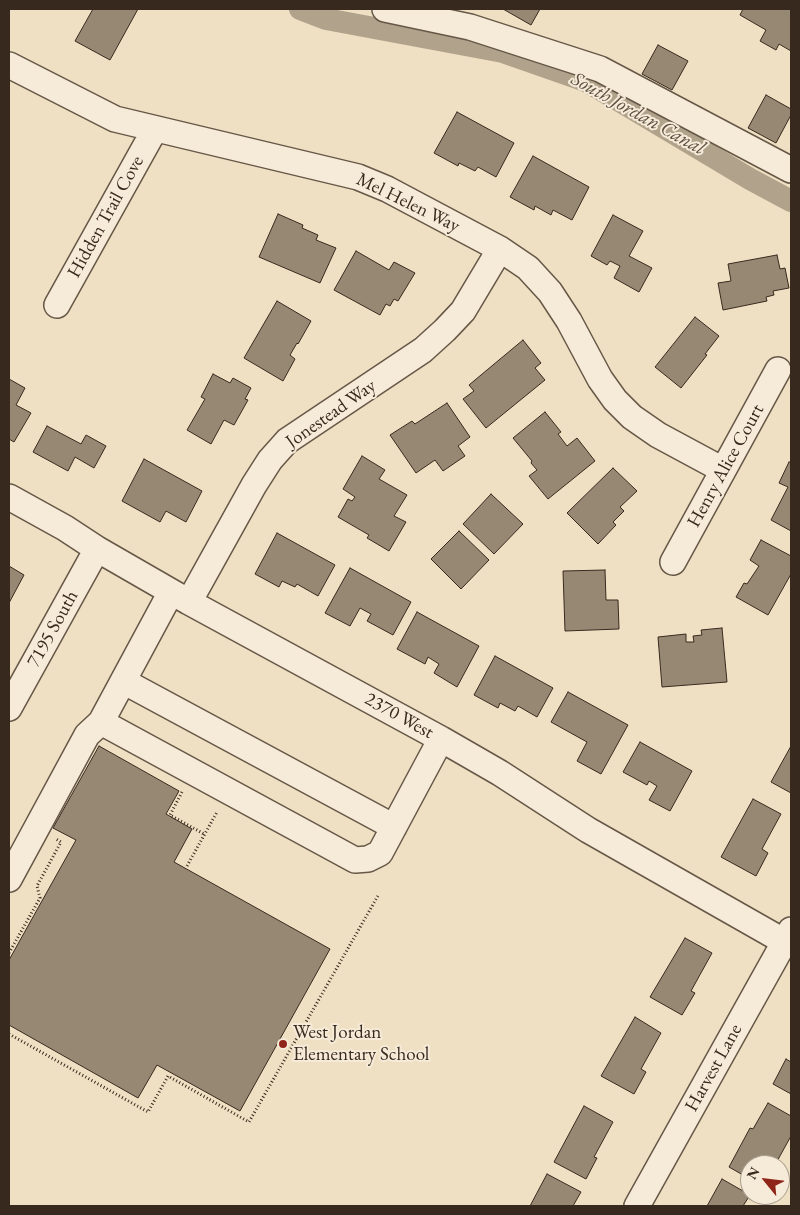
<!DOCTYPE html>
<style>
body{margin:0}
#map{position:relative;width:800px;height:1215px;overflow:hidden;background:#efe0c3;font-family:"EB Garamond",serif}
canvas{display:block}
.frame{position:absolute;inset:0;border:10px solid #38291e;pointer-events:none}
.north{position:absolute;left:740px;top:1155px;width:50px;height:50px;box-sizing:border-box;background:#f5ebd8;border:1px solid #a99d8e;border-radius:50%;rotate:299deg;font-size:14px;font-weight:700;line-height:20px;text-align:center;color:#38291e}
.north::after{content:'';display:block;margin:auto;width:18px;height:22px;background:#8f2418;clip-path:polygon(50% 0,100% 100%,50% 72%,0 100%)}
</style>
<div id="map">
<canvas width="800" height="1215"></canvas>
<div class="frame"></div>
<div class="north">N</div>
</div>
<script>
const g = document.querySelector('canvas').getContext('2d');
g.lineJoin = 'round';
const shape = rows => new Path2D(rows.map(r => 'M' + r).join(''));
function trace(path, color, width, dash) { g.strokeStyle = color; g.lineWidth = width; g.lineCap = dash ? 'butt' : 'round'; g.setLineDash(dash || []); g.stroke(path); }
function fillPath(path, color) { g.fillStyle = color; g.fill(path, 'evenodd'); }
function drawText(font, color, halo, rows, align = 'center') {
  g.font = font + ' "EB Garamond",serif'; g.lineWidth = 4; g.setLineDash([]); g.textBaseline = 'middle'; g.strokeStyle = halo; g.fillStyle = color; for (const [text, x, y, turn = 0] of rows) {
    g.save(); g.translate(x, y); g.rotate((+turn || 0) * Math.PI / 180); g.textAlign = isNaN(turn) ? turn : align; if (halo) g.strokeText(text, 0, 0); g.fillText(text, 0, 0); g.restore();
  }
}
trace(shape([
 [300,9,326,19,503,52,586,81,750,179,791,201]
]), '#b1a28b', 22);
const building = shape([
 [93,9,138,9,110,60,75,41,93,9],
 [503,9,540,9,531,25,503,9],
 [743,9,791,9,791,51,779,44,776,50,760,41,766,30,740,15,743,9],
 [658,45,688,61,672,90,642,74,658,45],
 [766,95,791,109,791,115,776,143,748,128,766,95],
 [457,112,514,143,496,177,478,167,475,171,459,163,458,166,434,153,457,112],
 [533,156,589,187,572,220,553,210,551,215,535,206,534,210,510,197,533,156],
 [278,214,303,225,302,228,318,235,316,240,336,248,320,283,259,257,278,214],
 [613,215,643,231,629,256,652,268,639,292,614,278,620,266,610,261,607,265,591,256,613,215],
 [356,251,389,270,394,262,415,273,398,301,394,299,390,306,386,304,380,315,334,290,356,251],
 [777,255,780,269,785,268,789,288,773,291,774,295,766,297,767,301,723,310,718,283,731,281,728,264,777,255],
 [277,301,311,321,298,344,297,343,290,355,295,359,283,381,244,358,277,301],
 [695,317,719,336,705,354,707,355,681,388,655,367,695,317],
 [523,340,541,363,535,368,545,380,486,428,463,399,474,391,469,385,523,340],
 [213,374,230,383,233,378,251,388,245,399,248,400,234,425,224,420,211,444,187,430,205,399,201,397,213,374],
 [9,379,25,388,16,405,31,413,14,442,9,439,9,379],
 [447,403,470,437,458,446,465,456,443,471,435,460,416,473,390,435,412,421,415,424,447,403],
 [545,412,561,432,558,434,567,446,577,438,595,461,548,499,529,476,537,470,531,463,532,461,513,438,545,412],
 [47,426,81,444,86,435,106,446,94,468,75,457,68,471,33,452,47,426],
 [362,456,385,470,379,479,407,495,394,516,406,522,389,551,367,538,369,535,338,517,348,499,352,501,355,497,343,489,362,456],
 [144,459,202,491,186,522,166,511,160,522,122,501,144,459],
 [789,462,791,463,791,531,771,520,788,487,779,483,789,462],
 [613,468,637,491,620,507,624,511,613,522,616,525,598,544,567,513,613,468],
 [491,494,523,524,494,554,463,524,491,494],
 [459,531,489,560,461,589,431,559,459,531],
 [277,533,335,565,318,596,297,584,295,587,282,581,279,587,255,574,277,533],
 [761,540,791,556,791,574,768,615,736,597,744,583,747,584,759,566,750,560,761,540],
 [9,566,24,575,9,603,9,566],
 [350,568,411,602,393,635,367,621,371,614,360,608,350,626,325,613,350,568],
 [605,570,606,600,618,600,619,629,565,631,563,571,605,570],
 [417,612,479,646,457,687,434,673,439,664,428,657,425,664,397,649,417,612],
 [722,628,727,682,662,687,658,637,686,634,686,642,694,642,693,636,702,635,701,630,722,628],
 [495,656,553,688,537,717,518,706,515,711,500,703,498,708,474,695,495,656],
 [568,692,628,725,601,774,577,761,587,742,551,722,568,692],
 [640,742,692,771,670,811,649,800,657,786,649,781,647,785,623,772,640,742],
 [99,746,179,791,166,814,192,829,174,862,330,949,240,1111,157,1065,138,1098,9,1025,9,960,76,840,53,828,99,746],
 [791,746,791,793,771,782,791,746],
 [753,799,781,814,762,849,768,853,756,876,721,857,753,799],
 [685,938,712,953,691,991,695,993,682,1015,650,997,685,938],
 [635,1017,661,1033,641,1069,646,1072,634,1094,601,1076,635,1017],
 [786,1059,791,1062,791,1094,773,1084,786,1059],
 [768,1103,791,1116,791,1136,775,1165,750,1165,750,1179,729,1167,750,1128,753,1129,768,1103],
 [584,1106,613,1122,594,1157,597,1158,586,1179,554,1162,584,1106],
 [547,1174,581,1192,573,1206,530,1206,547,1174],
 [722,1179,750,1195,743,1206,707,1206,722,1179]
]);
fillPath(building, '#978874');
trace(building, '#38291e', 1);
const minor = shape([
 [385,9,470,27,600,69,791,170],
 [9,65,115,119,358,177,387,189,500,249,528,268,550,292,569,321,600,379,615,400,632,417,658,435,723,470],
 [57,305,155,129],
 [9,497,65,528,97,549,189,602,441,739,500,773,588,830,785,942],
 [673,562,778,370],
 [189,602,254,485,270,460,287,441,423,350,445,330,463,311,500,249],
 [123,681,394,827],
 [9,708,97,549],
 [101,722,355,860,368,859,380,853,441,739],
 [9,879,87,735,101,722,171,592],
 [637,1206,791,930]
]);
trace(minor, '#665747', 28);
trace(shape([
 [182,792,170,815,204,834],
 [187,866,217,812],
 [9,953,40,898,37,886,61,842,56,839],
 [9,1034,148,1112,168,1076,249,1122,379,894]
]), '#38291e', 3, [1, 2.5]);
trace(minor, '#f5ebd8', 25);
for (const [x, y, r, color] of [
 [283,1044,5,"#8f2418"]
]) { const dot = new Path2D(); dot.arc(x, y, r, 0, 2 * Math.PI); g.fillStyle = color; g.fill(dot); trace(dot, '#f5ebd8', 2); }
drawText('19px', '#38291e', '#f5ebd8', [
 ["Mel Helen Way",408,203,26],
 ["Hidden Trail Cove",106,217,-61],
 ["Jonestead Way",331,414,-35],
 ["Henry Alice Court",726,466,-61],
 ["7195 South",53,629,-61],
 ["2370 West",399,716,29],
 ["Harvest Lane",714,1068,-61]
]);
drawText('19px', '#38291e', '#f5ebd8', [
 ["West Jordan",293,1033],
 ["Elementary School",293,1055]
], 'left');
drawText('italic 20px', '#5c4d3f', '#f5ebd8', [
 ["South Jordan Canal",638,114,29]
]);
</script>
